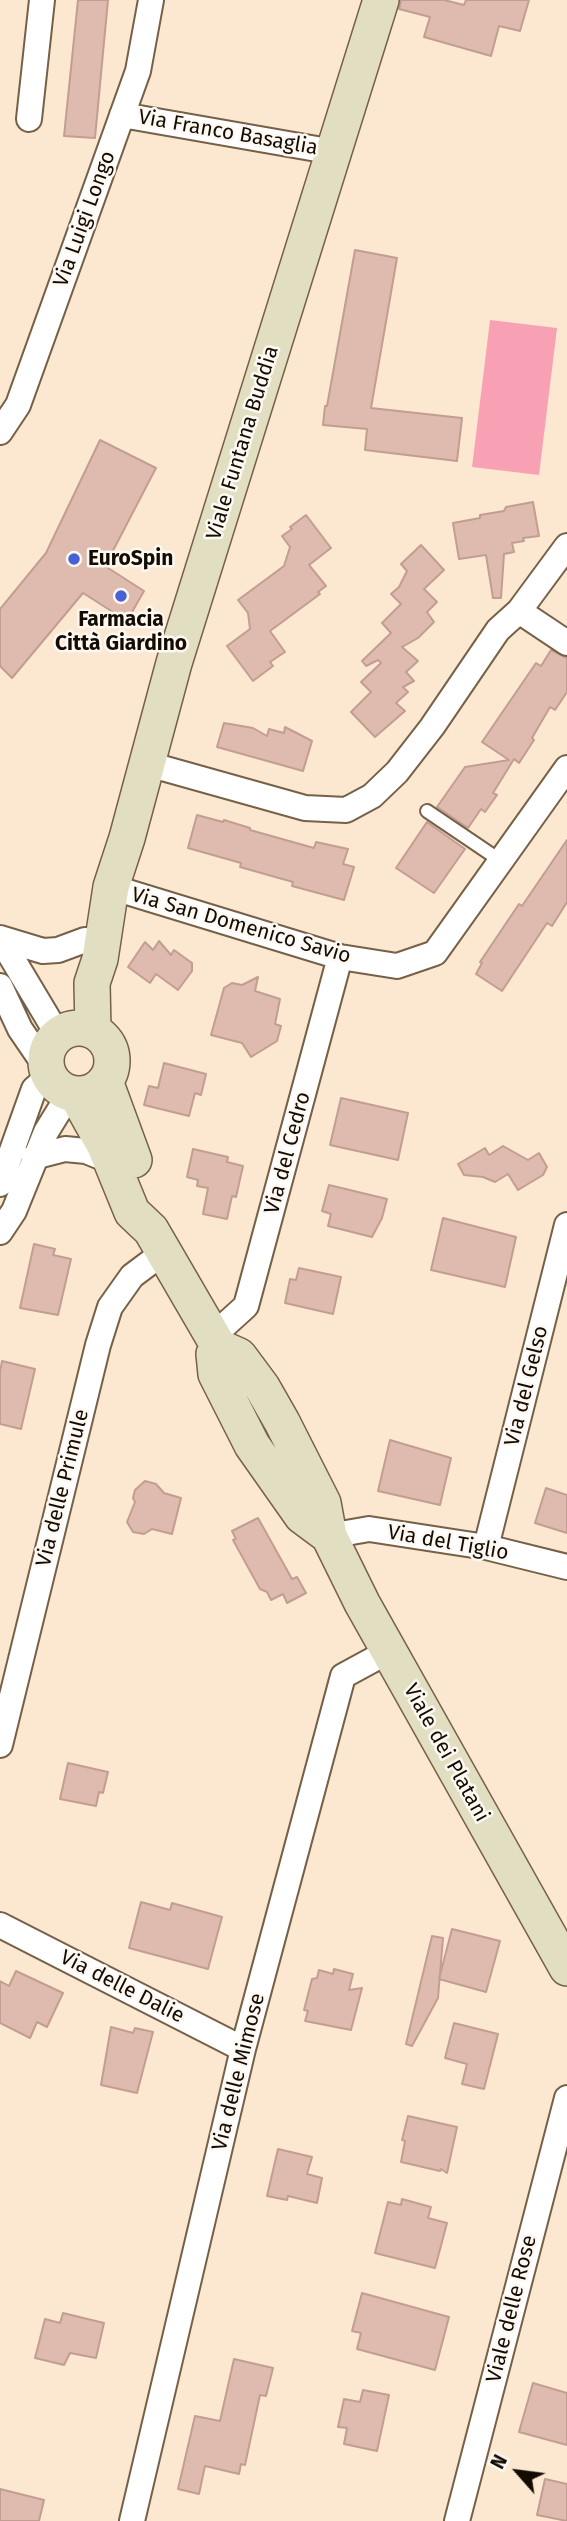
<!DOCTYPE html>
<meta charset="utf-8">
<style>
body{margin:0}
#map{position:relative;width:567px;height:2521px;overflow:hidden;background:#fce8d1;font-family:"Fira Sans",sans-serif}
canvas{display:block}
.north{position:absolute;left:483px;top:2437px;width:70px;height:70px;-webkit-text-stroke:5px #fdf8f2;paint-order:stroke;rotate:298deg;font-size:19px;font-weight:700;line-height:28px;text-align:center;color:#140c03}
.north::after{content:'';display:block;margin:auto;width:24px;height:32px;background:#140c03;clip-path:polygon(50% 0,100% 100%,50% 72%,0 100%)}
</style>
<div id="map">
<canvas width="567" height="2521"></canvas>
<div class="north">N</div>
</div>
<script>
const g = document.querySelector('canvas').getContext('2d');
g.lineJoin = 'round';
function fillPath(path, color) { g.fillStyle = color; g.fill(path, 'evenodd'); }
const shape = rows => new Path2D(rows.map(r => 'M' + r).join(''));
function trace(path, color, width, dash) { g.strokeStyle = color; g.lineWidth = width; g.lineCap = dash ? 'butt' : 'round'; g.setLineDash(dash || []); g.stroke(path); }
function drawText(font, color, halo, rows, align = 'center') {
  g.font = font + ' "Fira Sans",sans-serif'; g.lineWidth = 5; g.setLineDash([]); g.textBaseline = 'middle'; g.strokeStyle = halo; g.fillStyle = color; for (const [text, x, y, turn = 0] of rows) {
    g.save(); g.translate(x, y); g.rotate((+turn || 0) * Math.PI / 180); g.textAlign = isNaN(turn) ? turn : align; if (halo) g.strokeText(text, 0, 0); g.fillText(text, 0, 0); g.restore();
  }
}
fillPath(shape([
 [490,320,557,328,539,475,472,467]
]), '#f9a1b4');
const building = shape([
 [78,0,108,0,95,138,64,136,78,0],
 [401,0,444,0,464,5,466,0,529,0,520,31,499,26,491,56,424,37,430,17,399,9,401,0],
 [355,250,397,258,371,408,462,418,457,461,365,450,367,429,323,425,325,406,327,406,355,250],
 [100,440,156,468,105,566,144,591,127,621,83,593,12,678,0,666,0,609,46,553,100,440],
 [533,502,539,536,523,538,524,541,512,543,514,552,504,554,501,598,493,598,486,555,459,559,453,523,480,518,480,515,504,511,506,507,533,502],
 [306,515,331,548,309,565,326,586,318,592,320,594,270,631,285,652,270,662,273,666,253,681,227,646,250,629,248,613,238,600,284,566,290,547,282,536,292,529,290,527,306,515],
 [421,545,444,570,424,589,437,602,427,612,434,622,418,638,402,647,418,661,406,672,414,681,403,687,408,692,396,703,405,711,375,737,351,712,371,692,361,682,381,663,378,660,366,666,362,661,391,633,382,623,401,604,391,594,399,587,407,571,401,564,421,545],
 [551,650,567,658,567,692,555,710,550,707,532,738,534,740,519,763,514,759,493,793,497,795,485,812,481,809,468,828,437,807,465,767,509,760,482,742,536,663,541,666,551,650],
 [224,723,253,728,267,736,269,729,284,733,285,727,312,741,303,771,217,747,224,723],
 [197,815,223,822,224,820,250,828,250,830,314,848,316,842,348,849,343,864,354,867,344,900,292,886,293,882,240,867,241,863,188,848,197,815],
 [427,822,465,849,434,893,396,868,427,822],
 [567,840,567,902,552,926,547,923,502,991,476,974,482,963,480,962,519,904,522,906,567,840],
 [159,941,171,955,174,950,192,963,192,971,178,990,156,974,150,983,128,967,145,942,153,950,159,941],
 [258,977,255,991,280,999,275,1024,281,1026,277,1041,251,1057,242,1043,211,1035,224,988,232,983,242,985,258,977],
 [164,1063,206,1074,201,1095,195,1093,189,1116,144,1105,149,1086,158,1088,164,1063],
 [341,1098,408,1113,398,1160,330,1145,341,1098],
 [503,1146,528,1160,539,1153,547,1167,543,1175,518,1190,508,1174,495,1182,483,1177,464,1175,458,1164,485,1148,489,1155,503,1146],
 [193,1149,228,1157,227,1162,243,1166,236,1197,232,1196,227,1219,203,1214,208,1188,197,1186,198,1180,187,1177,193,1149],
 [329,1185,387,1199,382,1218,372,1237,328,1226,331,1214,322,1211,329,1185],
 [443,1218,516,1237,505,1287,431,1270,443,1218],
 [34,1244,55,1249,53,1255,71,1259,58,1315,20,1308,34,1244],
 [299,1268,341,1277,333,1314,285,1303,290,1279,296,1280,299,1268],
 [2,1361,35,1369,21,1429,0,1424,0,1372,2,1361],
 [390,1440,451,1458,440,1505,378,1491,390,1440],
 [145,1481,156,1484,164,1493,181,1498,172,1534,152,1529,144,1534,133,1532,127,1522,135,1502,133,1498,135,1490,145,1481],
 [546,1488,567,1495,567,1533,535,1523,546,1488],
 [258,1518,292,1579,297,1577,306,1593,287,1603,283,1594,271,1600,267,1592,260,1589,233,1540,236,1539,232,1531,258,1518],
 [68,1763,108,1772,103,1793,99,1792,96,1806,60,1799,68,1763],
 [141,1902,170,1910,172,1903,222,1917,208,1969,129,1948,141,1902],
 [452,1929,500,1941,486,1992,439,1979,452,1929],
 [432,1936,443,1938,438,1998,412,2046,406,2044,432,1936],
 [334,1969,353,1974,349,1990,362,1988,351,2030,305,2021,308,2011,304,2010,312,1979,317,1978,319,1970,333,1974,334,1969],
 [16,1971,63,1993,47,2027,37,2022,30,2038,0,2023,0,1981,9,1986,16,1971],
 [454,2023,498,2034,484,2089,462,2084,467,2064,445,2058,454,2023],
 [111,2027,133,2033,135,2028,153,2032,137,2093,101,2085,111,2027],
 [408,2116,457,2127,447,2173,441,2169,440,2171,401,2162,405,2141,402,2140,408,2116],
 [278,2149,312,2157,307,2174,322,2178,317,2203,288,2196,287,2200,267,2196,278,2149],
 [402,2199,431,2207,428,2218,447,2223,435,2268,375,2253,388,2202,401,2205,402,2199],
 [362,2293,449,2317,435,2370,357,2349,361,2333,352,2331,362,2293],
 [63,2313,104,2323,96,2358,70,2353,64,2365,35,2358,45,2319,60,2323,63,2313],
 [234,2359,273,2368,266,2396,260,2395,245,2465,241,2464,239,2474,205,2466,199,2494,178,2489,195,2416,220,2421,234,2359],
 [533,2383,567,2393,567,2445,519,2432,533,2383],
 [363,2390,389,2395,377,2451,344,2444,347,2428,338,2427,344,2399,360,2402,363,2390],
 [545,2479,567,2484,567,2521,537,2515,545,2479],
 [0,2489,44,2500,39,2521,0,2521,0,2489]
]);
fillPath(building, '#dfbaae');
trace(building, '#c29e92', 2);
const service = shape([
 [427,811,501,861]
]);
const minor = shape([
 [122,115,334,152],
 [29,119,42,0],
 [0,432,18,405,138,71,151,0],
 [519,611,567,643],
 [148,764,305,808,346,810,372,796,397,772,432,727,498,630,519,611,567,546],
 [111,887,340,957,397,966,435,953,567,768],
 [0,938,58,1035],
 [0,938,43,951,58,950,85,940],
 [0,986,20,1029,46,1067],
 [34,1157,65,1149,86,1151,111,1161],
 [0,1184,34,1089,49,1076],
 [0,1232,14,1211,46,1132,70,1093],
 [214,1335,246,1306,340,957],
 [329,1536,369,1529,486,1547,567,1567],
 [486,1547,567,1225],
 [0,1745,98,1345,110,1307,132,1276,164,1252],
 [0,1925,243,2049],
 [132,2521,243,2049,343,1676,389,1651],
 [457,2521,567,2098]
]);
const secondary = shape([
 '46 1061a33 33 0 1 1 66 0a33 33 0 1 1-66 0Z',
 [93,1031,92,983,100,959,111,887,127,838,174,663,381,0],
 [105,1081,134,1160],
 [76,1094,105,1146,132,1212,151,1230,219,1347,239,1356,262,1387,282,1422,323,1503,329,1536,362,1603,567,1968],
 [219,1347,214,1354,216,1374,252,1445,302,1516,329,1536]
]);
trace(service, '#766047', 16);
trace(minor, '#766047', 28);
trace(secondary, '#766047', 38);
trace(service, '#fff', 12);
trace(minor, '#fff', 24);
trace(secondary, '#e2dec2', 35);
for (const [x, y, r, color] of [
 [74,559,7,"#4862d6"],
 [121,596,7,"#4862d6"]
]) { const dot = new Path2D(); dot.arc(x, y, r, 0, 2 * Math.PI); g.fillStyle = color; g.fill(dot); trace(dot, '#fdf8f2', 2.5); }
drawText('21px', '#140c03', '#fdf8f2', [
 ["Via Franco Basaglia",228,133,10],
 ["Via Luigi Longo",85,219,-70],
 ["Viale Funtana Buddia",243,443,-73],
 ["Via San Domenico Savio",241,926,16],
 ["Via del Cedro",288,1153,-75],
 ["Via del Gelso",527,1386,-76],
 ["Via delle Primule",63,1488,-76],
 ["Via del Tiglio",448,1543,10],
 ["Viale dei Platani",446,1753,61],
 ["Via delle Dalie",122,1987,27],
 ["Via delle Mimose",239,2072,-76],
 ["Viale delle Rose",512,2309,-76]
]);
drawText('bold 21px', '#140c03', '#fdf8f2', [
 ["EuroSpin",88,559],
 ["Farmacia",121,620,"center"],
 ["Città Giardino",121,644,"center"]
], 'left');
</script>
